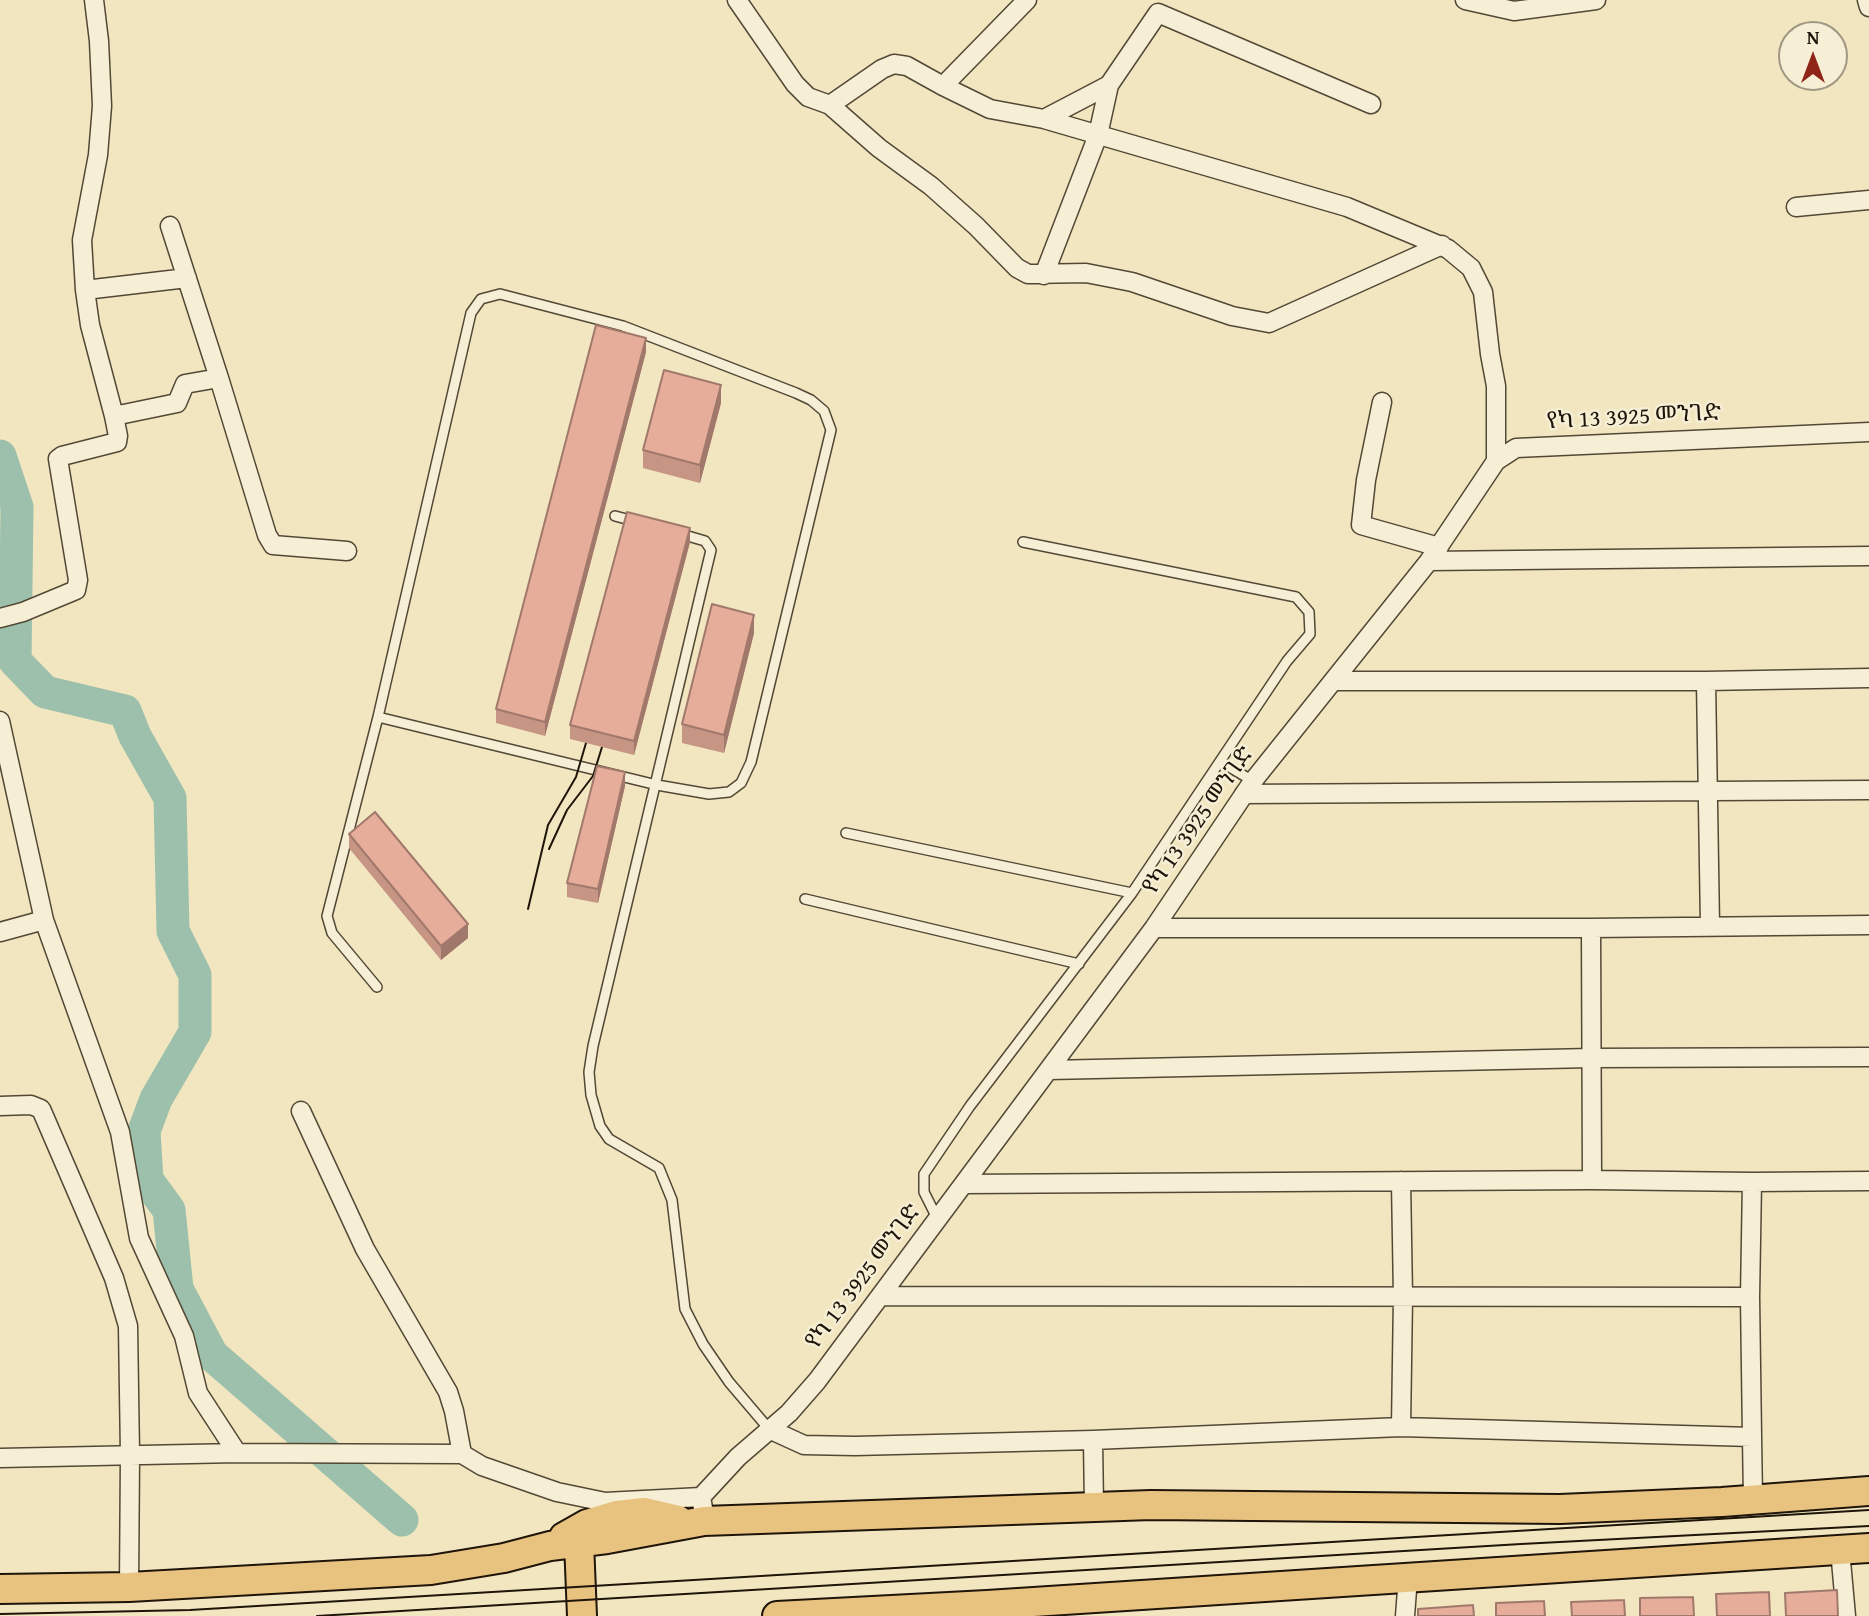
<!DOCTYPE html>
<meta charset="utf-8">
<style>
body{margin:0}
#map{position:relative;width:1869px;height:1616px;overflow:hidden;background:#f1e6bf;font-family:"Gentium Book Plus",serif}
canvas{display:block}
.north{position:absolute;left:1778px;top:21px;width:70px;height:70px;box-sizing:border-box;background:#f6efd5;border:2px solid #a09783;border-radius:50%;rotate:0deg;font-size:19px;font-weight:700;line-height:28px;text-align:center;color:#1e1409}
.north::after{content:'';display:block;margin:auto;width:24px;height:32px;background:#8f2418;clip-path:polygon(50% 0,100% 100%,50% 72%,0 100%)}
</style>
<div id="map">
<canvas width="1869" height="1616"></canvas>
<div class="north">N</div>
</div>
<script>
const g = document.querySelector('canvas').getContext('2d');
g.lineJoin = 'round';
const shape = rows => new Path2D(rows.map(r => 'M' + r).join(''));
function trace(path, color, width, dash) { g.strokeStyle = color; g.lineWidth = width; g.lineCap = dash ? 'butt' : 'round'; g.setLineDash(dash || []); g.stroke(path); }
function fillPath(path, color) { g.fillStyle = color; g.fill(path, 'evenodd'); }
function drawText(font, color, halo, rows, align = 'center') {
  g.font = font + ' "Gentium Book Plus","Noto Serif Ethiopic",serif'; g.lineWidth = 5; g.setLineDash([]); g.textBaseline = 'middle'; g.strokeStyle = halo; g.fillStyle = color; for (const [text, x, y, turn = 0] of rows) {
    g.save(); g.translate(x, y); g.rotate((+turn || 0) * Math.PI / 180); g.textAlign = isNaN(turn) ? turn : align; if (halo) g.strokeText(text, 0, 0); g.fillText(text, 0, 0); g.restore();
  }
}
trace(shape([
 [0,456,17,507,15,661,45,692,125,711,135,736,170,798,173,931,195,975,195,1032,156,1099,144,1131,147,1180,169,1210,177,1289,212,1355,402,1520]
]), '#9cc0ab', 33);
const service = shape([
 [615,516,634,521],
 [681,534,705,541,711,550,593,1046,589,1072,591,1095,600,1126,609,1139,659,1168,672,1200,685,1309,703,1344,729,1382,769,1429],
 [1221,762,1253,781],
 [846,833,1132,893],
 [805,899,1079,964],
 [377,987,332,933,327,916,378,717,471,313,481,299,500,294,623,326,796,393,811,400,824,411,831,430,751,762,741,783,729,792,709,794,657,785,378,717],
 [937,1218,924,1192,924,1174,970,1106,1132,893,1287,661,1310,634,1309,612,1296,597,1023,542]
]);
const minor = shape([
 [94,0,99,41,102,106,98,155,82,240,85,290,90,325,114,416],
 [737,0,795,84,808,97,830,105,882,69,894,64,907,66,943,86],
 [1027,0,943,86,990,109,1044,119],
 [1465,0,1514,11,1596,0],
 [1867,0,1869,7],
 [1371,104,1158,13,1109,85,1044,119,1347,207,1448,249,1471,268,1483,292,1490,354,1496,386,1496,461],
 [830,105,879,148,931,186,976,226,1017,268,1028,274,1086,273,1132,282,1232,316,1269,323,1442,245],
 [1796,207,1869,200],
 [1044,275,1098,135,1109,85],
 [85,290,187,278],
 [219,378,267,535,273,545,347,551],
 [1382,402,1366,480,1361,525,1439,547],
 [1429,561,1869,556],
 [0,618,23,612,76,590,78,580,58,459,62,456,117,442,118,436,114,416,177,403,185,384,219,378,170,226],
 [1335,681,1706,681,1869,678],
 [1706,681,1710,926],
 [0,721,44,920,120,1132,139,1238,184,1336,198,1393,237,1453],
 [1244,794,1869,790],
 [1154,928,1591,928,1869,925],
 [1591,928,1592,1180],
 [0,932,44,920],
 [1049,1070,1591,1058,1869,1057],
 [0,1106,31,1105,41,1109,114,1278,128,1326,130,1455,129,1587],
 [301,1111,365,1249,448,1392,454,1411,462,1454],
 [1401,1181,1403,1297,1401,1427],
 [964,1184,1592,1180,1752,1182],
 [882,1296,1750,1297],
 [769,1429,804,1445,855,1446,1093,1440,1401,1427,1752,1437,1750,1297,1752,1182,1869,1181],
 [1752,1437,1753,1499],
 [1093,1440,1094,1507],
 [0,1458,237,1453,462,1454,482,1466,557,1492,605,1502,701,1497,703,1508],
 [701,1497,738,1457,789,1413,817,1381,1154,928,1253,781,1429,561,1496,461,1516,448,1869,432],
 [1840,1550,1846,1616],
 [1405,1616,1408,1577]
]);
const primary = shape([
 [564,1537,587,1524,617,1515,644,1512,678,1520],
 [579,1542,582,1616],
 [0,1589,129,1587,431,1570,504,1558,550,1546,607,1539,704,1521,1151,1505,1560,1509,1722,1502,1869,1491],
 [777,1616,987,1605,1869,1548]
]);
trace(service, '#534836', 12);
trace(minor, '#534836', 21);
trace(primary, '#1e1409', 32);
trace(service, '#f6efd5', 9);
trace(minor, '#f6efd5', 18);
trace(primary, '#e8c380', 28);
trace(shape([
 [549,849,567,810,593,776,602,747],
 [528,909,548,825,576,777,586,743],
 [0,1614,190,1610,1869,1510],
 [317,1616,1521,1544,1869,1526]
]), '#1e1409', 2);
fillPath(shape([
 [646,352,545,736,496,723,496,709],
 [721,403,700,483,643,468,643,450],
 [690,542,634,755,570,739,570,725],
 [754,633,724,753,682,743,682,724],
 [625,786,598,903,567,897,567,883],
 [349,834,468,938,441,960,349,848]
]), '#c69584');
fillPath(shape([
 [646,338,646,352,545,736,545,722],
 [721,385,721,403,700,483,700,465],
 [690,528,690,542,634,755,634,741],
 [754,615,754,633,724,753,724,735],
 [625,772,625,786,598,903,598,889],
 [468,924,468,938,441,960,441,946]
]), '#a1796c');
const building = shape([
 [596,325,646,338,545,722,496,709,596,325],
 [664,370,721,385,700,465,643,450,664,370],
 [627,512,690,528,634,741,570,725,627,512],
 [712,604,754,615,724,735,682,724,712,604],
 [597,766,625,772,598,889,567,883,597,766],
 [375,812,468,924,441,946,349,834,375,812],
 [1837,1590,1838,1616,1786,1616,1785,1593,1837,1590],
 [1769,1592,1770,1616,1717,1616,1716,1594,1769,1592],
 [1693,1597,1694,1616,1640,1616,1640,1598,1693,1597],
 [1624,1600,1625,1616,1572,1616,1571,1602,1624,1600],
 [1544,1601,1545,1616,1496,1616,1496,1603,1544,1601],
 [1473,1605,1474,1616,1418,1616,1418,1609,1473,1605]
]);
fillPath(building, '#e6ad9a');
trace(building, '#a1796c', 2);
drawText('23px', '#1e1409', '#f6efd5', [
 ["የካ 13 3925 መንገድ",1634,418,-3],
 ["የካ 13 3925 መንገድ",1199,821,-55],
 ["የካ 13 3925 መንገድ",864,1277,-53]
]);
</script>
